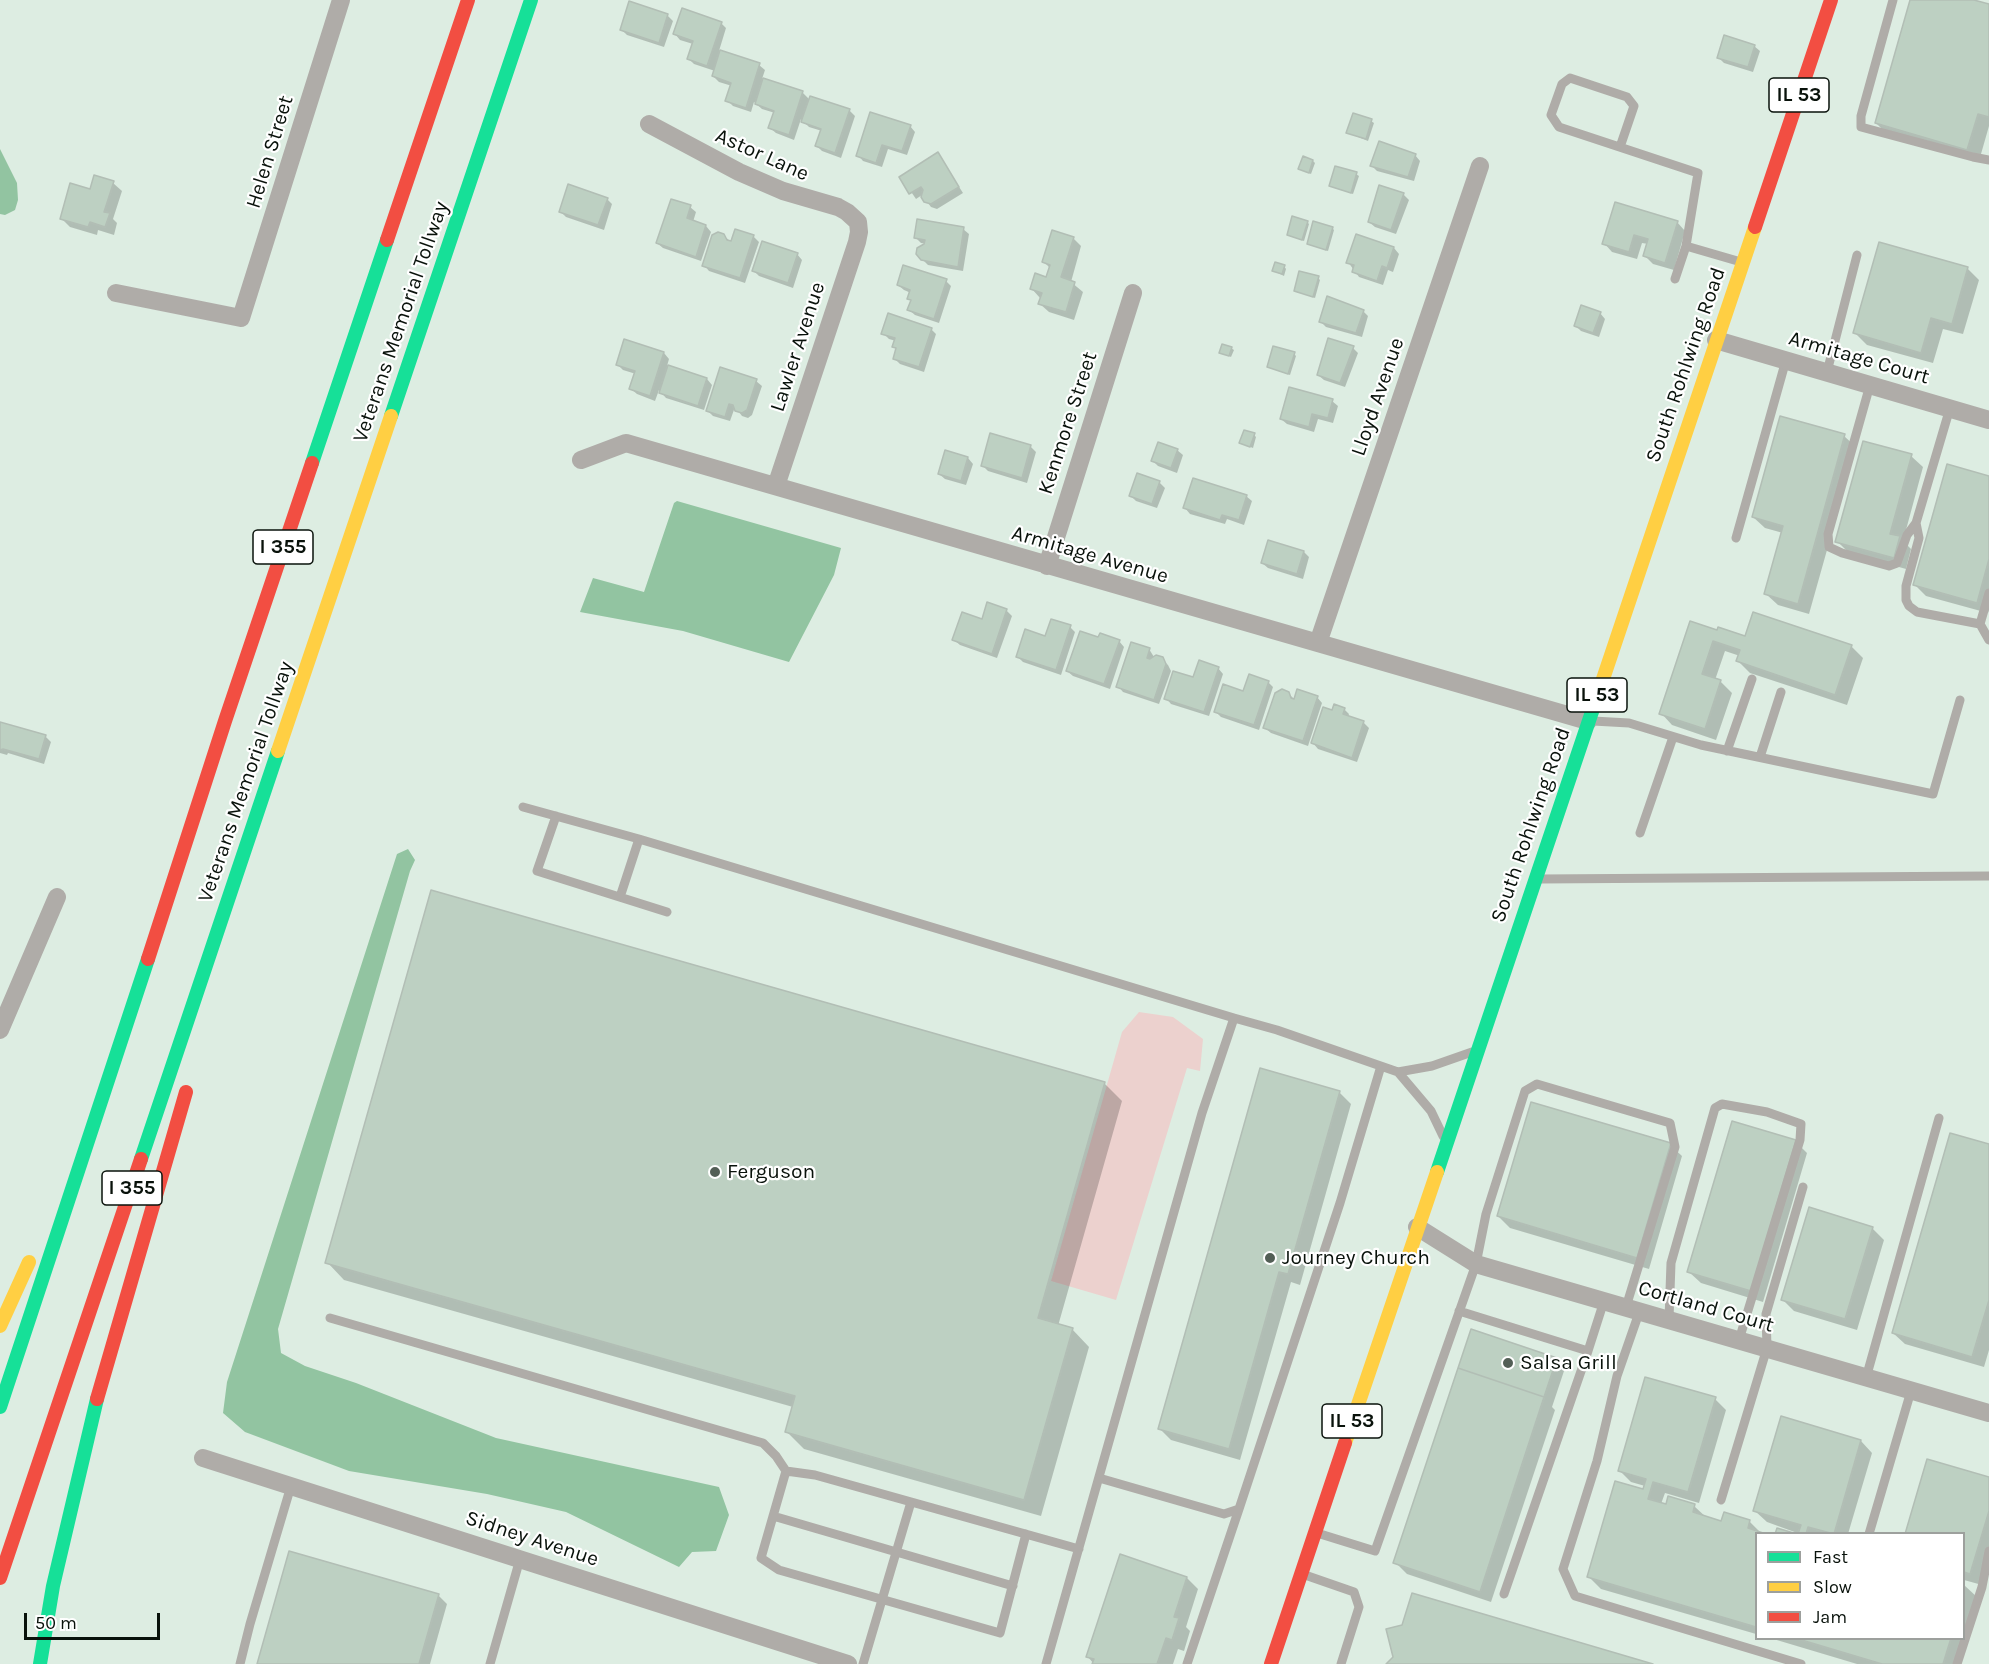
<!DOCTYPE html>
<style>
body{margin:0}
#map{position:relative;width:1989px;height:1664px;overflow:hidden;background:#ddede2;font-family:Karla,sans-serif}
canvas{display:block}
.legend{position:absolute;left:1755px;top:1532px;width:210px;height:108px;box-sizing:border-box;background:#fff;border:2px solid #9da09d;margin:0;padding:8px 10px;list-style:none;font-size:18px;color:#09120b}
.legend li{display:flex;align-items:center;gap:12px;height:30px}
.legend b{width:30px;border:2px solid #9da09d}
.scale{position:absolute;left:24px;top:1613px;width:136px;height:27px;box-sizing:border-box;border:3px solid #09120b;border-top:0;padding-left:8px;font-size:18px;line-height:21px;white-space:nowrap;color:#09120b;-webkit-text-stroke:4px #fff;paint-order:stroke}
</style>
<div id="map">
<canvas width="1989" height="1664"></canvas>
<ul class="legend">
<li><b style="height:8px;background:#16e098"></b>Fast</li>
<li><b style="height:8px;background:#ffcf43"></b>Slow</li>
<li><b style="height:8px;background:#f24e42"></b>Jam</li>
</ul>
<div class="scale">50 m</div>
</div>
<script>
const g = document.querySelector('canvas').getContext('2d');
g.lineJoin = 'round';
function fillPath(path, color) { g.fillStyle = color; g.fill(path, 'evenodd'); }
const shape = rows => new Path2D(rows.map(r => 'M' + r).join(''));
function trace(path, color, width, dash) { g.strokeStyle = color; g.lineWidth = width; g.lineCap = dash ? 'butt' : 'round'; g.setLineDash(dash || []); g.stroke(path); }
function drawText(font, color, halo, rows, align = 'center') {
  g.font = font + ' Karla,sans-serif'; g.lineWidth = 4.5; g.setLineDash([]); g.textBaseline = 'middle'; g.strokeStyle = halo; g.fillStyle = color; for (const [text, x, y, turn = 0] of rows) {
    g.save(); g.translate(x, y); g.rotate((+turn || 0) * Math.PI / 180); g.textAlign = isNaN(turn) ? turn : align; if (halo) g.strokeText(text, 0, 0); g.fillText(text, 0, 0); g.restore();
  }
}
fillPath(shape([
 [1139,1012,1173,1017,1203,1039,1200,1071,1187,1068,1116,1300,1051,1281,1122,1032]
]), '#ecd1ce');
fillPath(shape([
 [0,149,17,183,18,200,15,210,5,215,0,214],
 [677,501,841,548,834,575,789,662,683,631,580,612,593,578,644,592,674,503],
 [408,849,415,860,410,871,278,1329,281,1353,305,1366,356,1383,496,1438,719,1487,729,1515,716,1551,692,1552,679,1567,566,1512,487,1494,349,1471,245,1432,223,1413,227,1382,397,854]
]), '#92c4a1');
fillPath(shape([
 [1912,0,1968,0,1989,6,1989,126,1979,161,1888,135,1876,123],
 [667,15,673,21,664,47,627,35,622,30],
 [721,23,726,28,719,51,759,65,765,70,762,79,803,93,810,100,849,110,855,116,841,158,822,151,817,146,822,131,809,127,801,119,794,140,776,133,770,128,775,113,762,109,754,102,751,112,733,106,727,100,732,86,719,82,713,76,715,71,694,64,688,58,693,44,680,40,675,34],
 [1754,46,1760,51,1753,72,1724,63,1718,57],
 [1371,121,1374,123,1368,141,1348,133],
 [910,126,915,132,907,155,888,149,882,167,863,161,858,155],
 [938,154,963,193,937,209,931,207,922,195,916,199,901,177],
 [1415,155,1420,161,1414,181,1377,171,1372,166],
 [1313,161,1315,163,1311,174,1300,169],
 [1356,174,1359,176,1353,194,1331,186],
 [113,183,122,191,113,219,117,223,114,235,98,230,97,235,70,227,61,218,91,191],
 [1380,187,1404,195,1409,200,1396,234,1375,227,1369,222],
 [607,199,612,204,604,230,566,217,561,212],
 [690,207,696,212,693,222,706,226,711,232,701,261,663,248,657,243],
 [1307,222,1309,224,1304,241,1288,235],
 [1677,222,1685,231,1674,270,1653,264,1645,256,1648,244,1642,243,1637,259,1612,252,1604,243],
 [1332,228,1334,230,1328,251,1308,244],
 [963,229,969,234,963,271,928,265,922,259,928,244,921,243,916,238],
 [724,236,730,241,753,236,759,242,745,283,709,271,704,265],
 [1357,236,1394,248,1399,254,1393,272,1388,270,1383,285,1359,277,1348,262],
 [1073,238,1081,246,1071,282,1083,292,1074,320,1049,312,1040,304,1040,298,1032,289,1047,279,1050,268,1044,262],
 [797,254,802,260,793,288,759,276,754,271],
 [1284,266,1286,269,1284,276,1274,271],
 [1967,268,1979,280,1963,334,1943,329,1933,363,1867,345,1855,333],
 [1318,278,1320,280,1315,298,1295,290],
 [946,281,951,286,939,323,915,315,909,310,912,301,909,298,911,293,904,290,898,285],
 [1363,311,1368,316,1362,337,1326,327,1320,321],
 [1600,313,1605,319,1599,337,1581,331,1575,325],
 [931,329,936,334,924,372,900,364,894,358,897,350,894,347,896,341,889,339,883,333],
 [625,341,664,353,669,359,667,366,707,379,712,385,704,410,666,398,659,390,655,401,637,394,631,389,636,374,623,370,618,365],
 [1231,348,1234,350,1231,357,1221,352],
 [1353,348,1358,353,1345,387,1324,380,1318,375],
 [1294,354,1296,356,1290,375,1269,367],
 [756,381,762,386,752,415,748,418,742,416,735,407,730,421,713,416,708,411],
 [1332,401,1338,406,1333,423,1318,419,1314,432,1287,424,1281,419],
 [1254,435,1256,437,1253,448,1241,443],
 [1844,436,1856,447,1809,614,1778,605,1766,594,1783,533,1765,528,1753,517],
 [1030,446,1036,452,1027,483,988,471,983,466],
 [1177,450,1183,455,1177,473,1158,466,1153,461],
 [1911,456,1923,467,1903,541,1911,549,1906,569,1849,553,1837,541],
 [968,458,973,464,966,485,945,479,939,474],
 [1989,478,1989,610,1988,613,1926,596,1914,584],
 [1159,482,1165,488,1157,508,1136,501,1130,495],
 [1246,496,1252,501,1244,525,1227,519,1225,524,1190,514,1185,508],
 [1304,552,1309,557,1303,579,1268,568,1262,563],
 [1006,610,1012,616,997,658,960,645,954,640,982,621],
 [1070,627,1075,632,1061,675,1023,662,1018,657,1046,638],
 [1718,631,1745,638,1851,646,1863,658,1847,705,1750,673,1738,661,1740,656,1725,651,1715,680,1720,681,1732,693,1716,740,1672,725,1661,713],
 [1099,639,1119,641,1124,647,1110,689,1073,676,1067,671],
 [1149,649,1154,657,1162,659,1168,665,1171,671,1159,704,1123,692,1118,686],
 [1218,668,1223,674,1209,716,1171,704,1166,698,1194,679],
 [1268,682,1273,687,1259,730,1221,717,1216,712,1244,693],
 [1288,693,1295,700,1317,697,1322,703,1308,746,1271,733,1265,728],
 [1344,709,1349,714,1348,717,1364,723,1369,728,1357,762,1318,749,1313,743,1333,712],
 [0,723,45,736,51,742,44,764,8,753,7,755,0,753],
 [1104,1083,1122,1101,1058,1326,1072,1329,1089,1347,1041,1516,804,1449,786,1431,793,1407,344,1280,327,1262],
 [1339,1092,1351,1104,1300,1285,1291,1282,1240,1460,1171,1440,1160,1429],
 [1795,1141,1807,1153,1763,1302,1701,1283,1689,1272],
 [1670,1145,1682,1156,1649,1269,1510,1228,1498,1216],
 [1989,1146,1989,1350,1984,1367,1905,1344,1893,1333],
 [1872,1228,1884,1240,1857,1330,1794,1311,1783,1300],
 [1472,1331,1557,1360,1565,1368,1552,1407,1555,1410,1491,1602,1407,1574,1395,1562],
 [1715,1399,1726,1410,1699,1503,1665,1493,1661,1504,1694,1506,1707,1518,1722,1522,1749,1521,1761,1533,1756,1534,1756,1634,1601,1589,1589,1577,1645,1486,1631,1482,1619,1470],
 [1861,1441,1872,1453,1848,1534,1800,1534,1767,1522,1755,1511],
 [1989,1479,1989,1561,1982,1585,1964,1580,1964,1534],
 [1187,1578,1198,1589,1186,1627,1190,1631,1184,1651,1178,1649,1173,1664,1094,1664,1088,1657],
 [1964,1585,1977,1597,1958,1664,1857,1664,1770,1638,1964,1638],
 [438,1595,447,1604,430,1664,258,1664]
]), '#0003');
const building = shape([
 [1910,0,1974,0,1989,4,1989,117,1978,114,1967,150,1875,123,1910,0],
 [629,1,668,14,659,43,620,30,629,1],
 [682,8,722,22,707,66,687,59,693,41,673,34,682,8],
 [1724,35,1755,45,1748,67,1717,58,1724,35],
 [720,50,760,63,746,108,725,101,731,83,712,76,720,50],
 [763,78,803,91,789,135,768,128,774,111,755,104,763,78],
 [810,96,850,109,835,153,815,146,821,129,801,122,810,96],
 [870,112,911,125,902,151,882,145,876,163,856,156,870,112],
 [1353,113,1372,119,1366,139,1346,133,1353,113],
 [1379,141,1416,154,1408,177,1370,166,1379,141],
 [938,152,959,187,931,204,924,202,921,197,923,190,921,187,909,194,899,177,938,152],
 [1303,156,1313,160,1309,173,1298,169,1303,156],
 [1335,166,1357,172,1351,193,1329,186,1335,166],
 [94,175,114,181,104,212,110,213,105,227,90,222,88,227,60,219,70,183,90,189,94,175],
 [568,184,608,198,598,225,559,212,568,184],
 [1379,185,1404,193,1391,230,1368,222,1379,185],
 [671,199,691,205,687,218,706,225,696,257,656,243,671,199],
 [1615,202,1678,221,1665,263,1643,256,1648,239,1634,235,1629,252,1602,244,1615,202],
 [1292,216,1308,221,1302,240,1287,235,1292,216],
 [917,219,964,227,958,267,921,260,916,254,917,248,924,244,925,240,914,238,917,219],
 [1313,221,1333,227,1326,250,1307,244,1313,221],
 [735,229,754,235,740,278,702,266,712,235,718,232,724,234,727,240,731,241,735,229],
 [1052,230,1074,237,1061,277,1075,282,1066,312,1038,304,1042,293,1030,289,1035,273,1046,277,1050,265,1042,262,1052,230],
 [1356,234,1394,247,1387,268,1382,266,1377,281,1352,272,1354,265,1346,263,1356,234],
 [762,241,798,253,788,283,752,271,762,241],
 [1879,242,1968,267,1952,324,1931,318,1921,353,1853,333,1879,242],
 [1275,262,1285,265,1282,274,1272,271,1275,262],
 [903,265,947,279,934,319,907,310,911,300,907,299,910,290,897,285,903,265],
 [1299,271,1319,276,1313,297,1294,291,1299,271],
 [1327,296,1364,310,1356,333,1319,322,1327,296],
 [1581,305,1601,312,1593,333,1574,326,1581,305],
 [888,313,932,328,919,367,893,359,896,348,892,347,895,338,881,334,888,313],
 [1328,338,1354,346,1340,383,1317,375,1328,338],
 [624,339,664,352,650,396,629,389,635,371,616,365,624,339],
 [1222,344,1232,347,1229,356,1219,353,1222,344],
 [1273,346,1295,352,1288,374,1267,367,1273,346],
 [668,365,707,378,698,406,659,393,668,365],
 [720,367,757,379,747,410,742,413,735,411,733,405,729,404,725,417,706,411,720,367],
 [1289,387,1333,399,1328,418,1312,414,1309,427,1280,419,1289,387],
 [1780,416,1845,434,1798,604,1764,594,1783,526,1752,517,1780,416],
 [1244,430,1255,433,1250,447,1239,443,1244,430],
 [990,433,1031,445,1022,478,981,466,990,433],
 [1863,441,1912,454,1890,534,1900,536,1894,558,1835,542,1863,441],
 [1158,442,1178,449,1171,468,1151,461,1158,442],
 [945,450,968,457,961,481,938,474,945,450],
 [1947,464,1989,476,1989,559,1977,603,1913,585,1947,464],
 [1137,473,1160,481,1152,504,1129,496,1137,473],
 [1193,478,1247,495,1239,520,1222,515,1220,520,1183,508,1193,478],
 [1268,540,1304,551,1297,574,1261,563,1268,540],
 [987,602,1007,609,992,654,952,640,962,612,982,619,987,602],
 [1753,612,1852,645,1835,695,1736,661,1740,650,1713,641,1702,674,1721,680,1705,729,1659,714,1690,621,1717,630,1718,627,1745,636,1753,612],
 [1051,619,1071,625,1056,670,1016,657,1025,629,1045,636,1051,619],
 [1080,631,1098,637,1100,633,1120,640,1104,684,1066,671,1080,631],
 [1131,642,1150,648,1147,658,1150,659,1156,655,1163,657,1166,664,1154,700,1116,687,1131,642],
 [1199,660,1219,667,1204,712,1164,699,1173,671,1193,677,1199,660],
 [1249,674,1269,681,1254,725,1214,712,1223,684,1243,691,1249,674],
 [1282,689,1289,692,1291,698,1294,699,1297,689,1318,696,1303,741,1263,728,1275,693,1282,689],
 [1334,704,1345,708,1343,714,1364,721,1352,758,1311,743,1323,707,1332,710,1334,704],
 [0,722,46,735,39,759,3,749,0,750,0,722],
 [431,890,1105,1082,1038,1318,1073,1328,1024,1500,785,1432,795,1396,325,1263,431,890],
 [1260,1068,1340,1091,1288,1274,1279,1272,1229,1449,1158,1429,1260,1068],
 [1531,1102,1671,1143,1637,1258,1497,1216,1531,1102],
 [1732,1121,1796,1140,1751,1291,1687,1272,1732,1121],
 [1950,1133,1989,1144,1989,1300,1972,1357,1892,1333,1950,1133],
 [1809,1207,1873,1227,1845,1319,1781,1300,1809,1207],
 [1471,1329,1557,1358,1544,1397,1458,1368,1471,1329],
 [1458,1368,1544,1397,1480,1592,1393,1563,1458,1368],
 [1645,1377,1716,1397,1688,1492,1653,1482,1648,1499,1666,1504,1668,1496,1695,1504,1693,1512,1721,1521,1724,1512,1750,1520,1748,1528,1766,1534,1756,1534,1756,1627,1587,1577,1615,1481,1643,1489,1646,1479,1618,1471,1645,1377],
 [1781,1416,1861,1440,1834,1534,1808,1527,1806,1534,1798,1534,1801,1525,1753,1511,1781,1416],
 [1927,1459,1989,1477,1989,1511,1970,1574,1964,1572,1964,1534,1905,1534,1927,1459],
 [1777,1528,1797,1534,1775,1534,1777,1528],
 [289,1551,439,1594,419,1664,257,1664,289,1551],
 [1120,1554,1187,1577,1174,1617,1179,1618,1172,1640,1166,1638,1157,1664,1092,1664,1094,1659,1086,1657,1120,1554],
 [1412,1593,1653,1664,1386,1664,1393,1657,1386,1629,1402,1625,1412,1593],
 [1795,1638,1951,1638,1943,1664,1882,1664,1795,1638]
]);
fillPath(building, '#bdd0c2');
trace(building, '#b2beb5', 1.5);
trace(shape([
 [1893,0,1861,116,1861,127,1973,157,1989,160],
 [1620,147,1634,106,1627,97,1570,78,1562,84,1551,115,1559,127,1698,173,1686,246,1741,262],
 [1675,279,1686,246],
 [1827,372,1857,255],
 [1870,385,1828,534,1829,547,1842,553,1889,566,1897,563,1907,535,1916,523,1950,408],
 [1916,523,1919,538,1906,586,1906,600,1909,606,1917,612,1980,624,1989,593],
 [1736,538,1786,360],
 [1980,624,1989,640],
 [1593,721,1629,723,1701,745,1933,794,1960,700],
 [1727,751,1752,679],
 [1760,757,1781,692],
 [523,807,639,839,1234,1018],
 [556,816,537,871,667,912],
 [1640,833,1673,737],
 [1540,879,1989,876],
 [620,897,639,839],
 [1398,1072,1431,1111,1443,1136],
 [1640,1310,1617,1376,1597,1461,1563,1569,1575,1596,1801,1664],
 [1459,1311,1588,1351,1604,1301],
 [330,1318,763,1443,776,1456,786,1471,815,1475,1079,1549],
 [1669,1319,1671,1263,1715,1108,1722,1104,1767,1112,1801,1124,1800,1140,1739,1340],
 [1866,1378,1939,1118],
 [786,1471,761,1558,779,1570,1000,1633,1026,1534],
 [1099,1478,1224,1514,1239,1509,1340,1203,1381,1066],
 [1721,1500,1767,1348,1766,1314,1803,1187],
 [773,1516,1013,1586],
 [1317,1533,1375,1551,1476,1264,1486,1214,1525,1091,1537,1084,1670,1123,1675,1147,1626,1307],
 [1869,1534,1911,1391],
 [1305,1575,1354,1592,1359,1607,1341,1664],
 [1504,1594,1588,1351],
 [240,1664,250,1624,291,1486],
 [490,1664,520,1559],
 [863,1664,911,1502],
 [1046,1664,1202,1113,1234,1018,1277,1030,1398,1072,1432,1066,1472,1052],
 [1187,1664,1239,1509],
 [1957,1664,1982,1587,1989,1551]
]), '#afaca8', 9);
trace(shape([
 [649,124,739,172,783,191,838,207,847,212,858,222,859,232,857,242,776,486],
 [116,293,241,318,341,0],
 [1716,340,1989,420],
 [581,460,626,443,1588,721],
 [1047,566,1133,293],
 [1318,643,1480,166],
 [0,1030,57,897],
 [1417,1227,1476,1264,1989,1413],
 [203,1458,848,1664]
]), '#afaca8', 18);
trace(shape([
 [391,416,531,0],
 [312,463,387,240],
 [141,1159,278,751],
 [1437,1172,1602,682],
 [0,1407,148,959],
 [40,1664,53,1586,97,1399]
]), '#16e098', 14);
trace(shape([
 [1602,682,1755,227],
 [278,751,391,416],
 [0,1326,29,1262],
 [1345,1443,1437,1172]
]), '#ffcf43', 14);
trace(shape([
 [1755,227,1831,0],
 [387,240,468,0],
 [148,959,225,721,312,463],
 [97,1399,186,1092],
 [0,1578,141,1159],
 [1271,1664,1345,1443]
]), '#f24e42', 14);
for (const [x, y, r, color] of [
 [715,1172,6,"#535f56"],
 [1270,1258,6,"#535f56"],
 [1508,1363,6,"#535f56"]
]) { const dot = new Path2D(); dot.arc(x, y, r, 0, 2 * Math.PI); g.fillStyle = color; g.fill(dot); trace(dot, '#fff', 2); }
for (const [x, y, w] of [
 [1799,95,60],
 [283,547,60],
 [1597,695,60],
 [132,1188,60],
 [1352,1421,60]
]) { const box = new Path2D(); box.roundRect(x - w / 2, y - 17, w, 34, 4.5); g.fillStyle = '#fff'; g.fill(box); trace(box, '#09120b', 1.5); }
drawText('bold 20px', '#09120b', null, [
 ["IL 53",1799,95],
 ["I 355",283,547],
 ["IL 53",1597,695],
 ["I 355",132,1188],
 ["IL 53",1352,1421]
]);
drawText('21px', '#09120b', '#fff', [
 ["Helen Street",270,152,-73],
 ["Astor Lane",762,155,24],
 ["Veterans Memorial Tollway",401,322,-71],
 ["Lawler Avenue",798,347,-72],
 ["Armitage Court",1859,358,16],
 ["South Rohlwing Road",1686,365,-71],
 ["Lloyd Avenue",1378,397,-71],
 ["Kenmore Street",1068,423,-72],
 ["Armitage Avenue",1090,555,16],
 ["Veterans Memorial Tollway",246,782,-71],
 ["South Rohlwing Road",1531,825,-71],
 ["Cortland Court",1706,1307,16],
 ["Sidney Avenue",532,1539,18]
]);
drawText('21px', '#09120b', '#fff', [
 ["Ferguson",727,1172],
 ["Journey Church",1282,1258],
 ["Salsa Grill",1520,1363]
], 'left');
</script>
